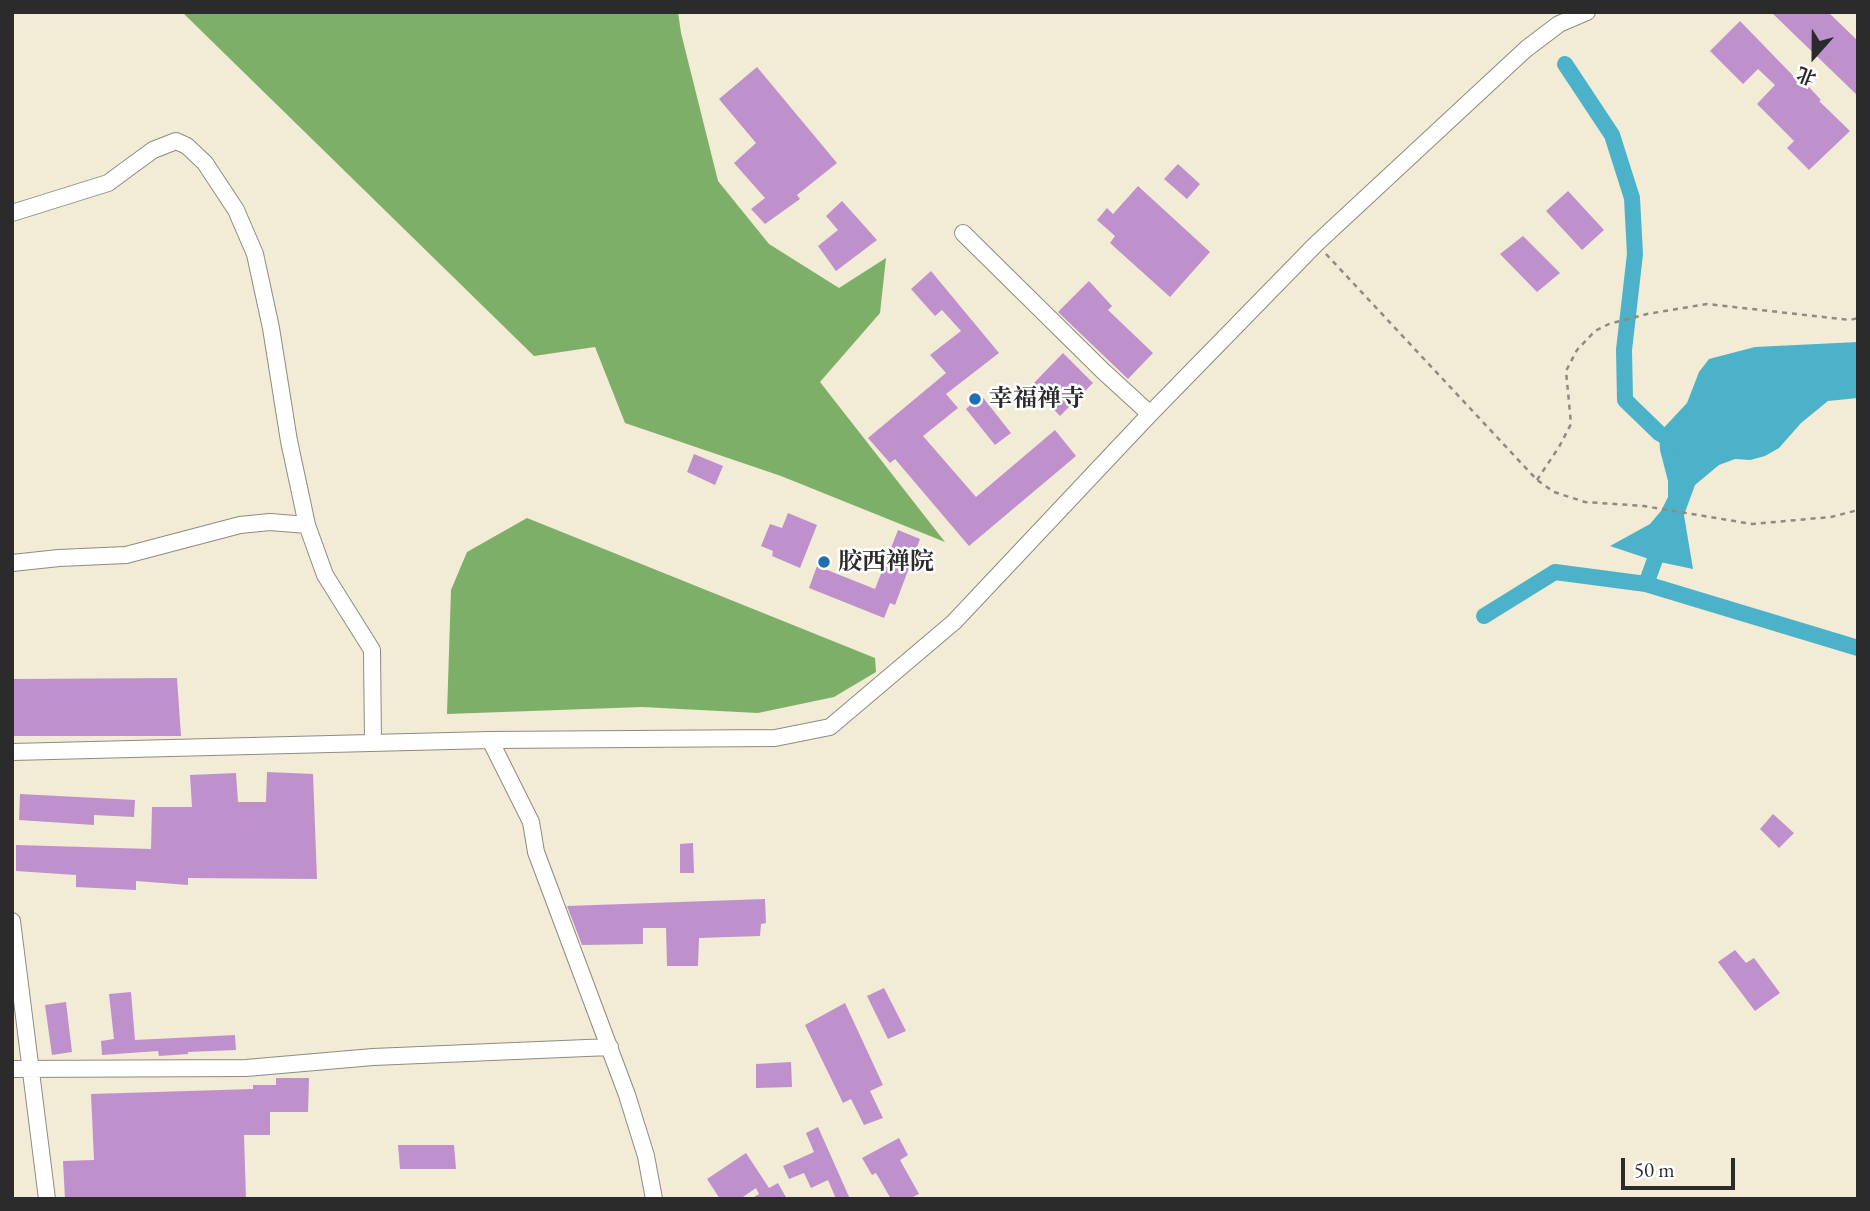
<!DOCTYPE html>
<meta charset="utf-8">
<style>
body{margin:0}
#map{position:relative;width:1870px;height:1211px;overflow:hidden;background:#f2ebd5;font-family:"EB Garamond","Noto Serif SC",serif}
canvas{display:block}
.frame{position:absolute;inset:0;border:14px solid #2b2b2b;pointer-events:none}
.north{position:absolute;left:1779px;top:21px;width:70px;height:70px;-webkit-text-stroke:5px #fff;paint-order:stroke;rotate:201deg;font-size:19px;font-weight:700;line-height:28px;text-align:center;color:#2b2b2b}
.north::after{content:'';display:block;margin:auto;width:24px;height:32px;background:#2b2b2b;clip-path:polygon(50% 0,100% 100%,50% 72%,0 100%)}
.scale{position:absolute;left:1621px;top:1158px;width:114px;height:32px;box-sizing:border-box;border:4px solid #2b2b2b;border-top:0;padding-left:9px;font-size:21px;line-height:24px;white-space:nowrap;color:#2b2b2b;-webkit-text-stroke:5px #fff;paint-order:stroke}
</style>
<div id="map">
<canvas width="1870" height="1211"></canvas>
<div class="frame"></div>
<div class="north">北</div>
<div class="scale">50 m</div>
</div>
<script>
const g = document.querySelector('canvas').getContext('2d');
g.lineJoin = 'round';
function fillPath(path, color) { g.fillStyle = color; g.fill(path, 'evenodd'); }
const shape = rows => new Path2D(rows.map(r => 'M' + r).join(''));
function trace(path, color, width, dash) { g.strokeStyle = color; g.lineWidth = width; g.lineCap = dash ? 'butt' : 'round'; g.setLineDash(dash || []); g.stroke(path); }
function drawText(font, color, halo, rows, align = 'center') {
  g.font = font + ' "EB Garamond","Noto Serif SC",serif'; g.lineWidth = 5; g.setLineDash([]); g.textBaseline = 'middle'; g.strokeStyle = halo; g.fillStyle = color; for (const [text, x, y, turn = 0] of rows) {
    g.save(); g.translate(x, y); g.rotate((+turn || 0) * Math.PI / 180); g.textAlign = isNaN(turn) ? turn : align; if (halo) g.strokeText(text, 0, 0); g.fillText(text, 0, 0); g.restore();
  }
}
fillPath(shape([
 [182,12,678,12,681,33,718,181,769,244,839,288,886,258,880,313,820,382,945,542,781,476,625,423,595,347,534,356],
 [527,518,875,658,876,672,834,697,758,713,642,707,447,714,451,590,467,552]
]), '#7daf69');
fillPath(shape([
 [1858,342,1858,398,1828,401,1801,423,1779,448,1765,456,1750,460,1735,459,1719,465,1695,485,1684,515,1693,569,1655,561,1610,546,1650,524,1661,511,1668,497,1668,481,1660,450,1659,433,1687,403,1699,372,1709,359,1755,347]
]), '#4bb2c9');
trace(shape([
 [1565,64,1612,135,1632,198,1635,254,1624,350,1625,400,1659,433,1677,443],
 [1646,584,1661,543],
 [1484,616,1555,572,1646,584,1858,648]
]), '#4bb2c9', 16);
fillPath(shape([
 [1771,12,1828,12,1858,41,1858,96],
 [1740,21,1805,88,1808,86,1821,100,1819,101,1850,131,1809,170,1787,148,1794,141,1757,104,1775,85,1758,69,1743,84,1710,51],
 [757,67,837,163,797,195,800,199,765,224,751,209,765,198,734,163,756,143,719,99],
 [1178,164,1200,184,1187,199,1164,179],
 [1138,186,1210,252,1170,297,1110,243,1115,236,1097,220,1107,208,1113,214],
 [1568,191,1604,230,1582,250,1546,211],
 [842,201,877,240,836,271,818,246,838,230,826,216],
 [1523,236,1560,273,1537,292,1500,254],
 [931,271,999,353,946,394,958,408,923,436,976,497,1055,430,1076,456,969,546,895,459,890,463,868,438,946,373,930,355,961,331,942,310,935,316,911,289],
 [1089,281,1112,306,1108,310,1153,353,1128,379,1058,312],
 [1063,353,1093,383,1060,416,1031,386],
 [981,395,1011,433,995,445,966,409],
 [694,454,723,466,715,485,687,472],
 [788,513,817,525,800,568,772,556,773,551,761,546,770,524,782,528],
 [898,530,920,539,895,605,890,603,884,618,809,588,817,566,875,589],
 [177,678,181,736,12,736,12,679],
 [267,772,313,774,317,879,188,878,188,885,136,881,136,890,76,887,76,875,16,871,16,845,151,849,152,807,192,807,190,775,236,773,238,802,266,802],
 [20,794,135,800,134,817,94,815,94,825,19,820],
 [1773,814,1794,833,1779,848,1760,829],
 [693,843,694,873,680,873,680,844],
 [765,899,766,923,761,924,760,936,699,938,698,966,667,966,666,928,643,928,643,944,582,945,567,906],
 [1735,950,1746,963,1754,958,1780,993,1755,1011,1718,962],
 [884,988,906,1031,888,1039,867,996],
 [131,992,135,1040,235,1035,236,1050,188,1052,188,1054,159,1056,158,1051,102,1055,101,1041,114,1039,109,994],
 [66,1002,72,1052,52,1055,45,1005],
 [845,1003,883,1085,870,1091,883,1118,864,1125,851,1099,843,1103,805,1025],
 [791,1062,792,1087,756,1088,756,1064],
 [276,1078,309,1078,308,1112,270,1112,270,1135,244,1135,246,1199,65,1199,63,1161,94,1160,91,1094,253,1089,253,1085,276,1085],
 [818,1127,850,1199,836,1199,828,1180,811,1188,804,1173,789,1179,783,1166,814,1152,806,1133],
 [899,1138,908,1155,900,1160,919,1194,909,1199,891,1199,876,1173,872,1175,862,1158],
 [398,1145,454,1145,456,1169,400,1169],
 [746,1153,769,1188,778,1183,787,1199,751,1199,759,1194,756,1188,740,1199,720,1199,707,1179]
]), '#bf91cc');
const minor = shape([
 [12,213,108,183,153,150,176,141,187,146,205,163,236,210,255,254,271,328,289,441,307,525,325,575,372,650,373,743],
 [963,233,1103,371,1150,414],
 [12,563,59,558,126,555,240,525,270,522,307,525],
 [490,740,531,822,536,852,627,1095,646,1156,654,1199],
 [12,752,490,740,775,738,830,727,954,622,1150,414,1316,244,1526,49,1559,24,1587,12],
 [12,921,47,1199],
 [12,1069,246,1068,373,1057,610,1047]
]);
trace(minor, '#8e8b80', 18);
trace(shape([
 [1326,254,1537,480,1554,492,1585,502,1644,506,1752,524,1831,517,1858,510],
 [1537,480,1559,447,1571,424,1566,371,1577,350,1595,331,1609,324,1647,314,1707,304,1850,320,1858,318]
]), '#8e8b80', 2.5, [5, 5]);
trace(minor, '#fff', 16);
for (const [x, y, r, color] of [
 [975,399,7,"#1f6fb2"],
 [824,562,7,"#1f6fb2"]
]) { const dot = new Path2D(); dot.arc(x, y, r, 0, 2 * Math.PI); g.fillStyle = color; g.fill(dot); trace(dot, '#fff', 2.5); }
drawText('bold 24px', '#2b2b2b', '#fff', [
 ["幸福禅寺",989,399],
 ["胶西禅院",838,562]
], 'left');
</script>
